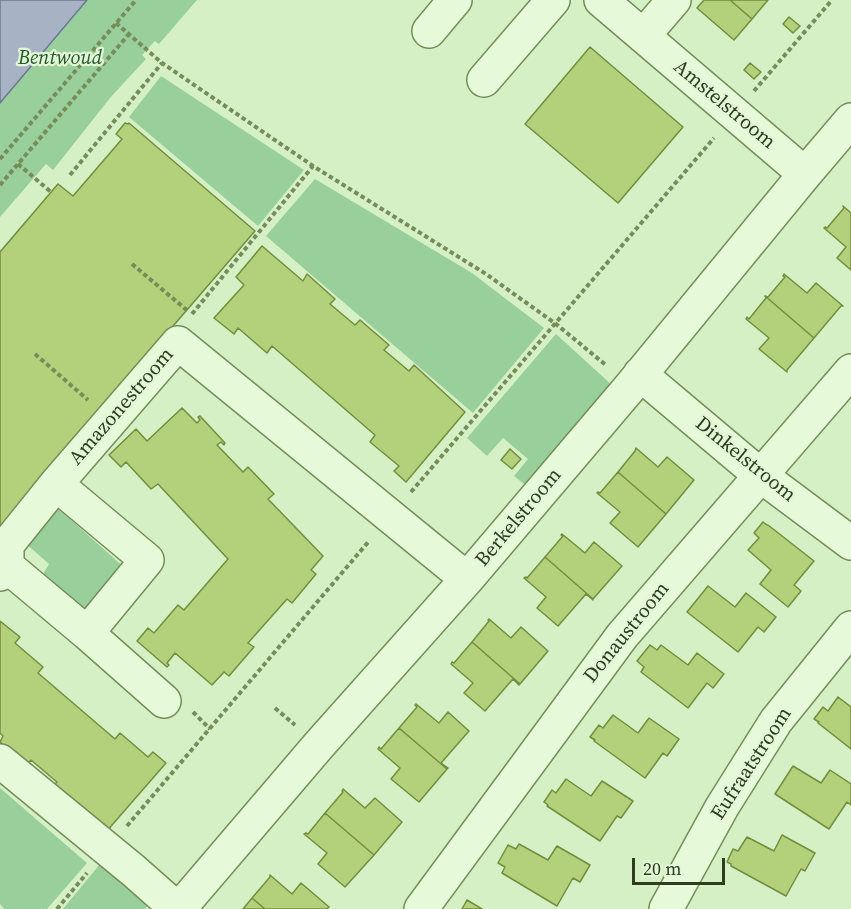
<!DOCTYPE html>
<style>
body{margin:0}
#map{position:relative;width:851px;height:909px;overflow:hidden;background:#d6f0c5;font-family:"Source Serif 4",serif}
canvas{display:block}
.scale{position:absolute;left:632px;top:858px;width:93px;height:27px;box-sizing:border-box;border:3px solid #303c1f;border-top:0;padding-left:8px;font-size:18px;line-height:21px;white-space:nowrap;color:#303c1f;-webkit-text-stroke:4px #e2f7d6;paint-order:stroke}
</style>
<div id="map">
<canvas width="851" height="909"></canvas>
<div class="scale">20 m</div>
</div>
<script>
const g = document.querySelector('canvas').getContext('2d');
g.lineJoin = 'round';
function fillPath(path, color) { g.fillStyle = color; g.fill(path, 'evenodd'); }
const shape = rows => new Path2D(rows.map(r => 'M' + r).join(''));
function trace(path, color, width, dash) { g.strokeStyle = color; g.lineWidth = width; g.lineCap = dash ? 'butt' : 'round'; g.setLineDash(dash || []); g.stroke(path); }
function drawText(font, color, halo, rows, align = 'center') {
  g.font = font + ' "Source Serif 4",serif'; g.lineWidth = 4.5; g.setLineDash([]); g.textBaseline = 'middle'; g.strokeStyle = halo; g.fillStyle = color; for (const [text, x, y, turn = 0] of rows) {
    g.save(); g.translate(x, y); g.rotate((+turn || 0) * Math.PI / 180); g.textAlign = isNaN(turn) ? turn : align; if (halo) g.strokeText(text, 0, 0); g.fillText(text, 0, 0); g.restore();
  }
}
fillPath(shape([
 [0,0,197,0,159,44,155,41,142,55,146,59,110,98,53,170,46,164,0,217],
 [161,76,304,170,258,226,129,117],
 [315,179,472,273,544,328,473,413,266,236],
 [556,334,613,386,524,484,514,476,528,459,503,438,487,456,467,438],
 [53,504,126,569,89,612,43,574,49,564,23,541],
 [0,788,87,863,47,909,4,909,0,904],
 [100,864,148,905,145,909,63,909]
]), '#98cf9a');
const water = shape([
 [0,0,87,0,0,103,0,0]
]);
fillPath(water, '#a7b2c4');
trace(water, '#6d7993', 1.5);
const building = shape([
 [704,0,730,0,752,19,734,40,697,8,704,0],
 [730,0,768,0,752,19,730,0],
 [789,17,800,26,793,33,783,24,789,17],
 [590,47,683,127,618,203,525,124,590,47],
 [750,63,761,72,754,79,744,70,750,63],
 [125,123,128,124,129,123,255,231,0,527,0,252,58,184,73,196,122,139,116,134,125,123],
 [843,206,851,213,851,270,837,258,846,247,824,228,825,227,827,228,844,208,843,206],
 [262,246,303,281,307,274,335,299,330,304,355,325,360,320,389,345,384,350,409,371,414,365,465,412,406,482,394,471,399,466,370,442,375,435,272,346,267,353,238,328,234,334,214,318,244,285,236,277,262,246],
 [784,274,807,293,816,283,843,306,841,306,814,338,765,296,768,297,785,277,783,276,784,274],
 [765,296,814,338,787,370,787,372,759,349,769,338,746,319,747,317,749,319,766,298,765,296],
 [182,408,197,423,200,420,198,417,200,416,225,443,224,445,221,442,217,445,243,472,248,467,274,494,268,499,323,556,311,570,316,574,292,603,287,599,248,643,254,647,229,676,224,672,212,685,175,653,167,663,169,665,167,667,137,641,148,628,154,633,178,605,184,610,228,559,158,484,151,489,126,462,121,467,109,455,136,429,147,441,182,408],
 [636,448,658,467,667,457,694,480,666,514,618,472,635,451,636,448],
 [510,449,521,459,512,469,501,460,510,449],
 [618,472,666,514,638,547,610,523,620,512,597,493,598,492,600,493,618,472],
 [763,522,767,525,768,525,814,561,794,585,801,591,788,607,760,584,771,570,748,550,759,538,754,533,763,522],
 [562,534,585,553,594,542,622,566,593,599,545,557,563,536,561,535,562,534],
 [545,557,593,599,593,600,586,594,558,626,537,608,546,597,524,578,526,577,527,578,545,557],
 [708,586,735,607,746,593,776,617,764,632,758,627,738,652,687,612,708,586],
 [489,619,511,638,521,627,548,651,520,684,472,642,489,621,488,620,489,619],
 [0,621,20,637,15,643,43,667,38,673,115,739,120,733,148,757,153,752,166,763,106,832,52,787,57,782,31,760,27,765,0,742,3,736,0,733,0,621],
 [472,642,520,684,519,685,513,679,485,711,464,693,473,683,451,664,452,662,454,663,472,642],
 [650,645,657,650,661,645,688,665,697,653,724,674,713,688,707,683,688,708,641,672,644,667,637,661,650,645],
 [838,697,851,707,851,749,818,723,819,722,814,719,823,707,828,711,838,697],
 [416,704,439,723,448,712,469,731,441,763,448,768,447,769,399,728,417,707,415,705,416,704],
 [613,715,638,733,649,718,679,739,667,756,663,753,645,778,594,741,595,740,590,737,599,725,603,728,613,715],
 [399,728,447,769,419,802,391,779,400,768,378,749,379,747,381,749,399,728],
 [793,766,821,783,830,770,851,784,851,805,847,802,829,829,775,794,793,766],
 [566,779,591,796,602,781,633,801,621,818,617,816,600,841,547,806,548,805,544,802,552,790,556,793,566,779],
 [343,789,365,808,375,798,402,822,374,855,325,813,343,792,342,791,343,789],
 [325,813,374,855,345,887,318,864,327,853,304,834,306,833,308,834,325,813],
 [782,835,815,853,805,871,801,869,786,896,731,866,731,864,727,862,733,849,738,851,747,837,774,851,782,835],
 [519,844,548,860,557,846,590,865,580,882,573,878,557,906,502,873,505,867,498,863,508,845,516,849,519,844],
 [270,875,292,894,301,883,329,907,327,909,265,909,252,898,270,877,270,875],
 [252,898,265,909,243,909,252,898],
 [467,900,482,909,462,909,467,900]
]);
fillPath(building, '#b3d07a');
trace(building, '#748d3f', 1.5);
const minor = shape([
 [601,0,805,174],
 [429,31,455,0],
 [643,36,674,0],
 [484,80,553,0],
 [640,374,760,475,851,543],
 [7,566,87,633,147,560,56,484,178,343,467,579],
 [0,574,7,566,7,545,56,484],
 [87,633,164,701],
 [0,761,134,871,177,909],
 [179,909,319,745,467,579,631,386,805,174,851,120],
 [421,909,622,636,851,371],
 [666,909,722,807,776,721,851,628]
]);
trace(minor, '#768d5a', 36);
trace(shape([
 [116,23,162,63,313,166,486,274,556,324,607,366],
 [754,91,832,0],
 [0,159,136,0],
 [18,164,51,192],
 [70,175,162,63],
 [0,185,129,34],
 [132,264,189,312],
 [192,314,313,166],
 [35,354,88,400],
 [411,492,714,138],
 [275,708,295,725],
 [193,712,210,729],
 [127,826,369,541],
 [57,909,87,873]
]), '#768d5a', 4, [4.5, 3]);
trace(minor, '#e6fad9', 33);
drawText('italic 20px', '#245a2d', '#e2f7d6', [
 ["Bentwoud",60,59]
]);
drawText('20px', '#303c1f', '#e2f7d6', [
 ["Amstelstroom",724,105,40],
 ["Amazonestroom",122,407,-49],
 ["Dinkelstroom",745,460,39],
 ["Berkelstroom",519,518,-50],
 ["Donaustroom",627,633,-51],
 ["Eufraatstroom",752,764,-57]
]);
</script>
